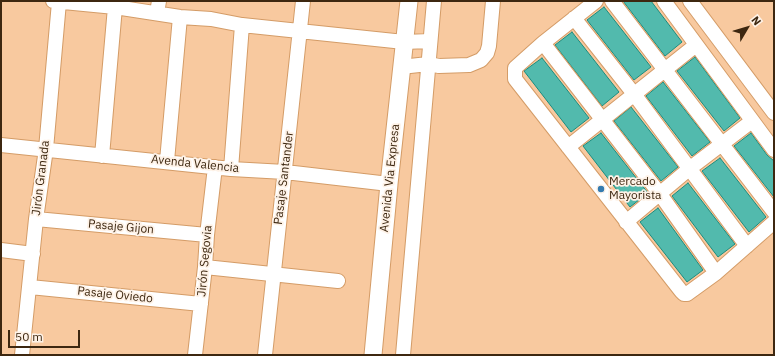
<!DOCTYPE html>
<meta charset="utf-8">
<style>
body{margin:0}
#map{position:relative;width:775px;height:356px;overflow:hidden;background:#f8c99f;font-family:"IBM Plex Sans",sans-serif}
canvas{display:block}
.frame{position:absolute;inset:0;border:2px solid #3d2710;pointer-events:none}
.north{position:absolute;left:727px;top:8px;width:40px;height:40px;-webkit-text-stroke:3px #fef2e7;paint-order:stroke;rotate:52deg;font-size:11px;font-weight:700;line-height:16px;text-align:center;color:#3d2710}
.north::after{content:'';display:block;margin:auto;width:14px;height:18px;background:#3d2710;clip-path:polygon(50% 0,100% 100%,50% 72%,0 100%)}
.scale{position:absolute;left:8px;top:330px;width:72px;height:18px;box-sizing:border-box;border:2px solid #3d2710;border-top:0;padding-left:5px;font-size:12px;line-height:14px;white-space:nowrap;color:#3d2710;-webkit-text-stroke:3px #fef2e7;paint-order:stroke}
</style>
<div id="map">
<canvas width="775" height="356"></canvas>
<div class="frame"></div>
<div class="north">N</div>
<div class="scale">50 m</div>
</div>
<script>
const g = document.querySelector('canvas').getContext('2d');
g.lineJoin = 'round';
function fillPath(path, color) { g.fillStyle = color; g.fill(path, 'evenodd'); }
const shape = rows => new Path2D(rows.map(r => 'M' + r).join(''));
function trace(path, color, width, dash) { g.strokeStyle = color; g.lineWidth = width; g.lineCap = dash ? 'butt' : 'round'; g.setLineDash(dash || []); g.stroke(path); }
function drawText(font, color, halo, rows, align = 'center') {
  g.font = font + ' "IBM Plex Sans",sans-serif'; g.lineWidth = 3.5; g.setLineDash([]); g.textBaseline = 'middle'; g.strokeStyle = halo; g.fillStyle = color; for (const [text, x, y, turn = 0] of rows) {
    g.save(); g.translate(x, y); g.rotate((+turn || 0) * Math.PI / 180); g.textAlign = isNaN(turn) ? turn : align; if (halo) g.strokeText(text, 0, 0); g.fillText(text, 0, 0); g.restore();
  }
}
const building = shape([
 [623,1,651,1,682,42,665,56,623,1],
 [604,7,651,67,634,80,587,20,604,7],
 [572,32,619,92,602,106,555,45,572,32],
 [695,57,740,118,724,131,677,71,695,57],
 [542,58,589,118,571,132,524,71,542,58],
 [663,82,710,142,692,156,646,96,663,82],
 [631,107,678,167,661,181,614,121,631,107],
 [601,133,648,193,630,207,583,146,601,133],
 [751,133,767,155,774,161,774,197,734,146,751,133],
 [720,158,766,217,749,232,702,171,720,158],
 [688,183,735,244,718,257,672,196,688,183],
 [658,208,703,270,687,282,640,222,658,208]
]);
fillPath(building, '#52baad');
trace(building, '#198c80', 1);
const minor = shape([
 [53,1,115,7,180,17,211,19,242,25,404,42,430,41],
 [596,1,543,43,515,68,515,79,681,291,684,294,687,294,716,273,774,222],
 [612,1,774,212],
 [664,1,774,150],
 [690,1,774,113],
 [157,13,159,1],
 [574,18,634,94,747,246],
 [543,43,660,194,716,273],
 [401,67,428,64,439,66,469,65,481,60,487,53,489,46,493,1],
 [1,145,231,169,285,172,389,184],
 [568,147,696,45],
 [102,156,115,7],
 [167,161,180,17],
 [231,169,242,25],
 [36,219,207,235],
 [626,222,689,169,752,121],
 [1,250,33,254],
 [205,267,338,281],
 [30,287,201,304],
 [22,355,36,219,46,149,59,2],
 [195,355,205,267,207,235,215,167],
 [265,355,303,1],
 [403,355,434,1]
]);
const major = shape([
 [373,355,389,184,409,1]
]);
trace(minor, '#d49c67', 16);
trace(major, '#d49c67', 19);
trace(minor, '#fff', 14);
trace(major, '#fff', 17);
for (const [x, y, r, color] of [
 [601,189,4,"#347bb0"]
]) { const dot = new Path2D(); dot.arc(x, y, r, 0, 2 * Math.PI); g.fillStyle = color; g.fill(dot); trace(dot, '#fef2e7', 1.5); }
drawText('12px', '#3d2710', '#fef2e7', [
 ["Avenda Valencia",195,164,6],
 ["Jirón Granada",41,178,-83],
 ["Pasaje Santander",284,178,-83],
 ["Avenida Via Expresa",390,178,-84],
 ["Pasaje Gijon",121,227,5],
 ["Jirón Segovia",205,261,-85],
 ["Pasaje Oviedo",115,295,6]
]);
drawText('12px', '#3d2710', '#fef2e7', [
 ["Mercado",609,182],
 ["Mayorista",609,196]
], 'left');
</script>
